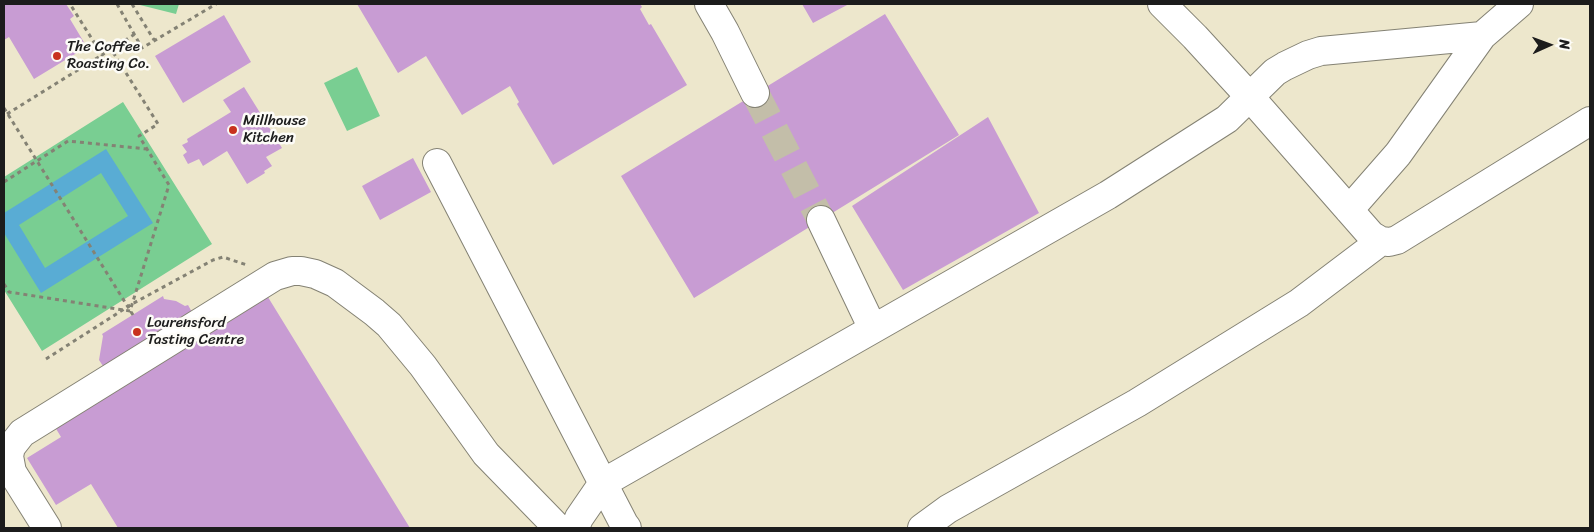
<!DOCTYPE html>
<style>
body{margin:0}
#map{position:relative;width:1594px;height:532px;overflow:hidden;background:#ede7cc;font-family:Sriracha,sans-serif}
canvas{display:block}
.frame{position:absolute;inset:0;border:5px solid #1c1c1c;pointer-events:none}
.north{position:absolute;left:1524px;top:20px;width:50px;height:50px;-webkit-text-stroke:4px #fdfcf7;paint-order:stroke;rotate:88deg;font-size:14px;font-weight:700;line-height:20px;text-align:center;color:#1c1c1c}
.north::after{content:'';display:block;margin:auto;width:18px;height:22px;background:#1c1c1c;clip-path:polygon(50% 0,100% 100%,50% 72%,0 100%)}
</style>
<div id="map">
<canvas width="1594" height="532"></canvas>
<div class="frame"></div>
<div class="north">N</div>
</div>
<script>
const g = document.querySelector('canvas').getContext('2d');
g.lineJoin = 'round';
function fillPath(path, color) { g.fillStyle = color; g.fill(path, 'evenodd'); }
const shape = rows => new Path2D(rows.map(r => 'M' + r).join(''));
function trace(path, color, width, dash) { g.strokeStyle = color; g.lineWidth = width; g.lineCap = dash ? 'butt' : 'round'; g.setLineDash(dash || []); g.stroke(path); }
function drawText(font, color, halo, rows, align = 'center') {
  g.font = font + ' Sriracha,sans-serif'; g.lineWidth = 5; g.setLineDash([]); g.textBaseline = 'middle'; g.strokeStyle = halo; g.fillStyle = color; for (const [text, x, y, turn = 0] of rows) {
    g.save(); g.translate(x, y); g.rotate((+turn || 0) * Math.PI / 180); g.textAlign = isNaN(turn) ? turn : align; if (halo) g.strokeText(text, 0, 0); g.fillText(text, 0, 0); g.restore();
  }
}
fillPath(shape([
 [136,4,179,4,176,14],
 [357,67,380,116,347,131,324,83],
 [123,102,212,244,42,351,4,290,4,177]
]), '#79ce92');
fillPath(shape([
 [106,149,153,223,41,293,4,233,4,213],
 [101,173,128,216,45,268,19,225]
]), '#59acd4');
fillPath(shape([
 [4,4,66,4,74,16,70,19,85,44,83,45,85,48,34,79,9,37,4,40],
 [357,4,640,4,642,7,640,9,649,25,651,24,687,85,553,165,517,104,519,102,510,86,462,115,426,56,398,73],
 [802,4,849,4,813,23],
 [885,14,959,135,694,298,621,176],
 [224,15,251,62,183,103,155,56],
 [244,87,282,148,266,157,272,166,264,171,265,173,247,184,227,151,203,166,199,159,188,164,183,155,187,152,182,145,188,142,187,139,231,112,223,100],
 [988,117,1039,213,903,290,852,206],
 [413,158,431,192,380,220,362,186],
 [255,276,410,528,118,528,91,484,56,505,27,458,61,437,43,407,105,369,99,360,103,336,102,334,163,296,164,299,176,301,185,306,188,305,193,314]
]), '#c89cd3');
trace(shape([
 [755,93,821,220]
]), '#c3bea9', 28, [28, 14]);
const minor = shape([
 [709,4,725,32,755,93],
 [1162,4,1195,37,1250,97,1371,235,1381,241,1389,242,1397,240,1590,121],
 [437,163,624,524,627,528],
 [1349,210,1398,154,1482,36,1519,4],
 [821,220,873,329],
 [47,528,12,472,9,456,11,447,22,433,275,276,292,271,301,271,315,274,335,283,374,312,389,325,423,366,486,454,558,528],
 [575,528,579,518,603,483,1108,195,1227,119,1275,72,1285,66,1308,55,1321,51,1482,36],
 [922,528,948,509,1137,403,1299,303,1381,241]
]);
trace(minor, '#848274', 30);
trace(shape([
 [117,4,142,48,216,4],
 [132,4,154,40],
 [111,49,135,34],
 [4,108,133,315],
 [7,114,102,55],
 [4,182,68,141,147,149],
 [4,284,9,292,130,311,169,185,139,136,158,124,111,49,102,55,70,4],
 [46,359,132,304,213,260,223,257,247,265]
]), '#848274', 3, [4, 4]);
trace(minor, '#fff', 28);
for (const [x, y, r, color] of [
 [57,56,5,"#c8321e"],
 [233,130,5,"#c8321e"],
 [137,332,5,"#c8321e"]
]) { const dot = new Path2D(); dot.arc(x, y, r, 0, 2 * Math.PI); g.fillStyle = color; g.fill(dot); trace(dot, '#fdfcf7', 2); }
drawText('15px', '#1c1c1c', '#fdfcf7', [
 ["The Coffee",67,47],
 ["Roasting Co.",67,64],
 ["Millhouse",243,121],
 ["Kitchen",243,138],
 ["Lourensford",147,323],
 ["Tasting Centre",147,340]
], 'left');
</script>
